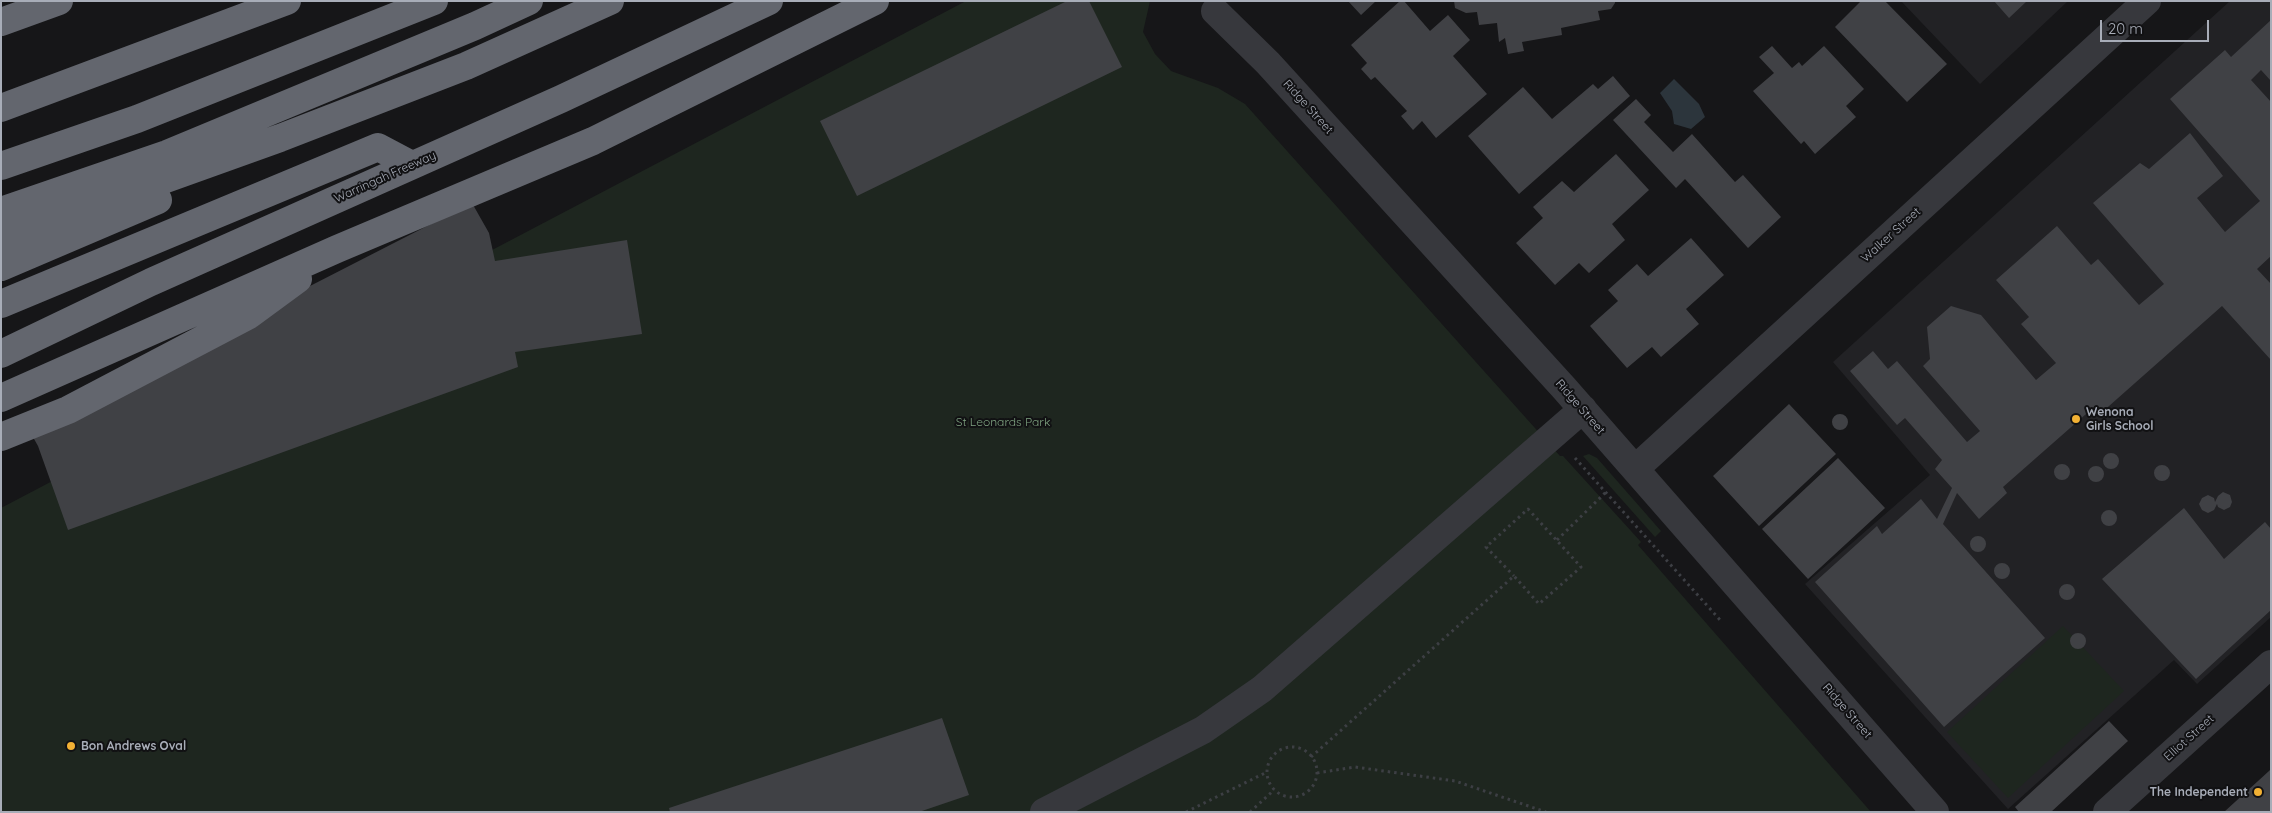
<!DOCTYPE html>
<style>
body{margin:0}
#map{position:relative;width:2272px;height:813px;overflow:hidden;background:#161618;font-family:Quicksand,sans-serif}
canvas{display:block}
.frame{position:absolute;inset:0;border:2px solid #a8adb8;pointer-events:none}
.scale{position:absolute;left:2100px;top:20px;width:109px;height:22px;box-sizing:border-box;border:2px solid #a8adb8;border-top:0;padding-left:6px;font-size:15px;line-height:18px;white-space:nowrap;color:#a8adb8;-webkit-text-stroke:4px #111113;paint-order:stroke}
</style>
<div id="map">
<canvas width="2272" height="813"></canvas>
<div class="frame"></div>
<div class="scale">20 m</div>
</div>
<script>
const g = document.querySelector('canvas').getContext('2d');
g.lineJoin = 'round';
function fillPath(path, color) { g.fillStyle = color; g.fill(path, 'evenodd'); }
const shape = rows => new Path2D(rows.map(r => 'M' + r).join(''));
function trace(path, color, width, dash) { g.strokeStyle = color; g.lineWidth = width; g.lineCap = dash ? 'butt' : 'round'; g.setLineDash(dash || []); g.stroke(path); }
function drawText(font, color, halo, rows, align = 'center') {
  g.font = font + ' Quicksand,sans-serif'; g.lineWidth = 4; g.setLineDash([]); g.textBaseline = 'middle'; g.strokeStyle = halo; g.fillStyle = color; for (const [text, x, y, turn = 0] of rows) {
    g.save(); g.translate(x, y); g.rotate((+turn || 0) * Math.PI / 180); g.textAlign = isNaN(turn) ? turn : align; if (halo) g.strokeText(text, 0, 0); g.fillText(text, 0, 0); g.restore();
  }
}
fillPath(shape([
 [1901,1,2068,1,1980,84],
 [2230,1,2271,1,2271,617,2197,684,2174,660,2008,809,1805,584,1930,475,1833,362]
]), '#222225');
fillPath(shape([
 [966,1,1150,1,1143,32,1155,54,1171,71,1218,88,1245,104,1560,456,1563,456,1641,542,1638,545,1871,812,1,812,1,508],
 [1589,454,1597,458,1661,531,1655,537,1583,456],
 [2063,626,2124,691,2008,798,1947,732]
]), '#1e261f');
fillPath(shape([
 [1674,79,1699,104,1705,117,1691,129,1674,124,1672,111,1660,93]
]), '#2c353c');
fillPath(shape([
 [1067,1,1089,1,1122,67,857,196,820,121],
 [1348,1,1376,1,1361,15],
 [1400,1,1404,1,1430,31,1448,15,1470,40,1453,56,1487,94,1436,138,1422,121,1413,130,1401,116,1407,111,1375,77,1371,80,1361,69,1367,63,1351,45],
 [1454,1,1615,1,1615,3,1611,9,1598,11,1600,20,1561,28,1562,35,1522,42,1524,51,1508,54,1505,38,1499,42,1497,23,1479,25,1477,12,1466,13,1455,8],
 [1861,1,1885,1,1947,64,1907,102,1835,27],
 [1994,1,2027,1,2009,18],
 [2271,20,2271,81,2261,70,2251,80,2271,102,2271,256,2257,269,2271,284,2271,360,2222,306,2100,414,2094,407,2003,487,2007,493,1979,519,1957,493,1943,524,2045,638,1944,727,1815,582,1877,526,1882,534,1921,499,1937,519,1952,488,1935,469,1942,460,1905,418,1897,425,1850,371,1873,351,1888,369,1897,361,1967,442,1980,431,1923,366,1930,359,1927,327,1951,306,1981,315,2036,380,2056,363,2021,324,2029,317,1996,280,2057,226,2091,265,2098,259,2139,305,2164,284,2093,203,2140,163,2149,169,2190,133,2223,176,2197,198,2225,232,2260,201,2170,99,2225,50,2231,57],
 [1772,46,1792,68,1799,62,1802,66,1824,46,1864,89,1846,106,1856,117,1815,154,1804,141,1801,144,1753,91,1774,73,1759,57],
 [1613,76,1630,96,1519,194,1468,136,1523,87,1552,119,1593,84,1598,89],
 [1636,99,1651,115,1644,122,1673,152,1692,134,1735,182,1743,175,1781,217,1748,248,1685,179,1676,188,1613,120],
 [1616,154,1649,190,1612,224,1625,240,1589,273,1579,263,1555,285,1516,243,1543,218,1533,207,1562,181,1574,192],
 [472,203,489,233,495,261,627,240,642,334,515,352,518,367,68,530,38,446,29,430],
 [1691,238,1724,275,1686,309,1699,324,1661,357,1652,347,1627,368,1590,326,1618,301,1608,290,1637,264,1648,276],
 [1789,404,1836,454,1759,526,1713,476],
 '1832 422a8 8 0 1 1 16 0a8 8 0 1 1-16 0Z',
 '2103 461a8 8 0 1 1 16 0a8 8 0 1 1-16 0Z',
 [1838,458,1885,508,1808,579,1762,529],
 '2054 472a8 8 0 1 1 16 0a8 8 0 1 1-16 0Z',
 '2154 473a8 8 0 1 1 16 0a8 8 0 1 1-16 0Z',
 '2088 474a8 8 0 1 1 16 0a8 8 0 1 1-16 0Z',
 [2223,492,2230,495,2232,502,2230,507,2224,510,2218,507,2217,504,2214,510,2208,513,2202,510,2199,504,2202,498,2208,495,2214,498,2215,502,2218,496],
 [2184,508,2224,559,2265,522,2271,529,2271,610,2196,679,2102,579],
 '2101 518a8 8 0 1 1 16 0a8 8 0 1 1-16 0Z',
 '1970 544a8 8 0 1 1 16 0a8 8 0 1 1-16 0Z',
 '1994 571a8 8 0 1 1 16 0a8 8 0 1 1-16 0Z',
 '2059 592a8 8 0 1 1 16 0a8 8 0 1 1-16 0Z',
 '2070 641a8 8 0 1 1 16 0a8 8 0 1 1-16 0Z',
 [942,718,969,795,919,812,670,812,669,808],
 [2109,721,2128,741,2051,812,2019,812,2015,807],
 [2271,769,2271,812,2224,812,2269,771]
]), '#404145');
trace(shape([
 [1575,458,1721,621],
 [1557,540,1606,492],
 '1267 772a25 25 0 1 1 50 0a25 25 0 1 1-50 0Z',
 [1311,757,1514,576,1539,604,1581,567,1528,509,1486,547,1514,576],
 [1317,773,1355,767,1455,781,1546,812],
 [1186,812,1267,772],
 [1250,812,1274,790]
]), '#3d3f44', 3, [2.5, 4]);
trace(shape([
 [1215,11,1268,63,1564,388,1935,812],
 [1635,469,2147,1],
 [1044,812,1203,730,1262,689,1583,409],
 [2107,812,2271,664]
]), '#37383d', 28);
trace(shape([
 [1,22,59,1],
 [1,108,287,1],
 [1,166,137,119,434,1],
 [1,211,167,154,475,26,529,1],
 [1,238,280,138,466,66,610,1],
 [1,267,158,200],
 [1,304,378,147,412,165],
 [1,354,151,282,561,99,769,1],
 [1,398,337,249,593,141,875,1],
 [1,437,68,410,249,315,298,279]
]), '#63666e', 28);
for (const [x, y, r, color] of [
 [2076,419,5,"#f2b134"],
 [71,746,5,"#f2b134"],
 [2258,792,5,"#f2b134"]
]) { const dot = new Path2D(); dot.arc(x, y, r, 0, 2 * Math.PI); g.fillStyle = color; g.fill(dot); trace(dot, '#111113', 2); }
drawText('12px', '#a8adb8', '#111113', [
 ["Ridge Street",1308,107,48],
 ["Warringah Freeway",385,177,-24],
 ["Walker Street",1891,235,-42],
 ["Ridge Street",1580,407,49],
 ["Ridge Street",1847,711,49],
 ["Elliot Street",2189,738,-42]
]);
drawText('bold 12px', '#a8adb8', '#111113', [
 ["Wenona",2086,412],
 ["Girls School",2086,426],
 ["Bon Andrews Oval",81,746],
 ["The Independent",2248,792,"right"]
], 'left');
drawText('12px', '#7fa381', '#111113', [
 ["St Leonards Park",1003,422]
]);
</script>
